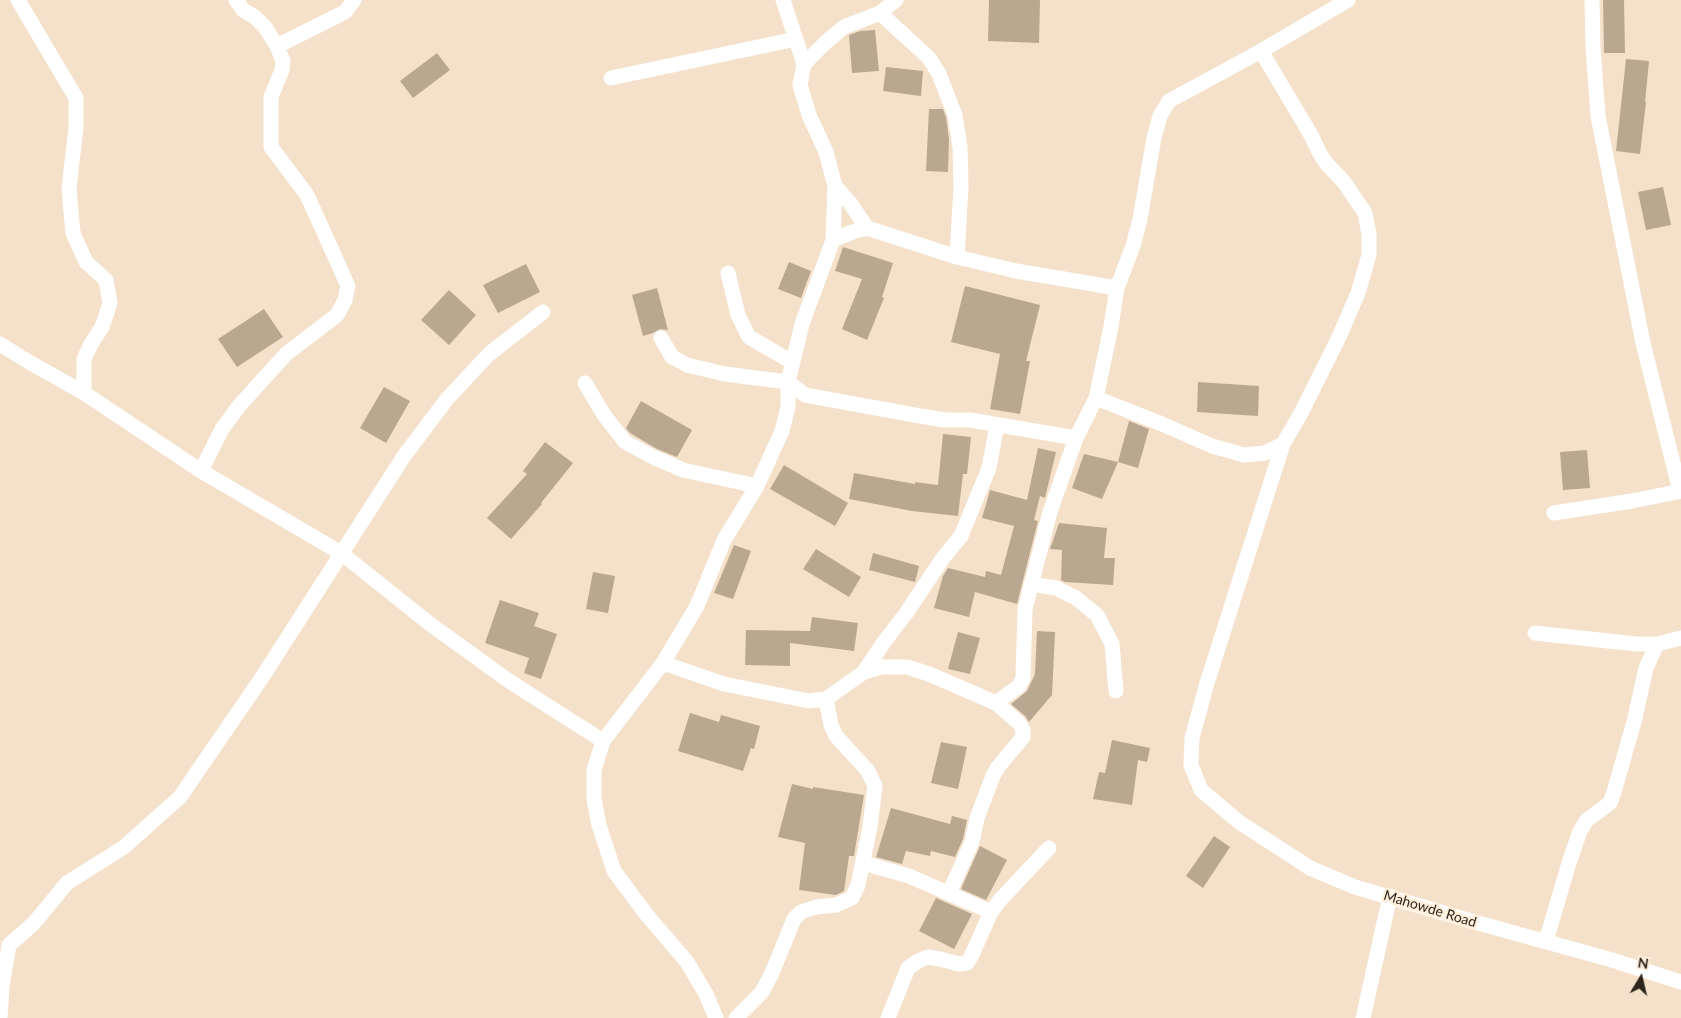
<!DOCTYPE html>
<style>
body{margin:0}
#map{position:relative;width:1681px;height:1018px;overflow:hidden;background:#f5e1c9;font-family:Lato,sans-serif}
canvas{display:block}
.north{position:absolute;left:1616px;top:953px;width:50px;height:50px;-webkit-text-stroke:4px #ffefdb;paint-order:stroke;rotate:9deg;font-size:14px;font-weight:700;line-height:20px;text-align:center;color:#2d251c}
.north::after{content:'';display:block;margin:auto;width:18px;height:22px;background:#2d251c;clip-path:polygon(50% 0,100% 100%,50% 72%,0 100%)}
</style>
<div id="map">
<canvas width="1681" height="1018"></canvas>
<div class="north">N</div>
</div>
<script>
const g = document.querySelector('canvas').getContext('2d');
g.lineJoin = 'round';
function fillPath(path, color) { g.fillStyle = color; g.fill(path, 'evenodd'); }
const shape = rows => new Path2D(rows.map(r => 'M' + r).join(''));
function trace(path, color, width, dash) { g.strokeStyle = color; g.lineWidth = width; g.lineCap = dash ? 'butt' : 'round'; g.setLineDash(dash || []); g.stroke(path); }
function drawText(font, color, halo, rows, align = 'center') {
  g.font = font + ' Lato,sans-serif'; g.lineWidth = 5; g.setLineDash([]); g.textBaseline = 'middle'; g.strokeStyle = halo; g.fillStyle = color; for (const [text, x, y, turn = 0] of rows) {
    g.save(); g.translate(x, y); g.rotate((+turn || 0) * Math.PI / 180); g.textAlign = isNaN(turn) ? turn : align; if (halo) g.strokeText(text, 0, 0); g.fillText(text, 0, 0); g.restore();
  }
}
fillPath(shape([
 [989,0,1040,0,1039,43,988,41],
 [1603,0,1624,0,1625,53,1604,53],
 [875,30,879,71,852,73,849,35,860,31],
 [437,53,450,70,413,98,400,81],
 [1626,59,1649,61,1645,102,1646,102,1640,154,1616,151],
 [886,67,923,71,921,96,883,91],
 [929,109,943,109,946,117,949,139,948,172,926,171],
 [1663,187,1671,225,1646,230,1638,192],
 [843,247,893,263,882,297,884,298,867,340,842,329,862,279,835,271],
 [789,262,811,271,801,298,778,289],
 [526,264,540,292,498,313,483,285],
 [965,286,1040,305,1026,361,1030,361,1020,414,990,409,1000,354,951,342],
 [657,288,668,330,660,329,653,333,643,336,632,295],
 [449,290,476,315,449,345,421,320],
 [264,309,283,337,237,367,218,339],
 [1198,382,1259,386,1258,416,1197,412],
 [384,387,410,401,386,443,360,428],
 [641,401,692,430,677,457,657,449,630,433,626,428],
 [1129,421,1149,429,1138,468,1118,462],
 [943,434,971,437,967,474,963,474,958,516,912,511,849,499,854,473,915,484,915,482,938,485],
 [545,442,573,463,541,503,542,504,511,539,487,518,527,474,523,471],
 [1038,448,1056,452,1045,498,1040,496,1034,520,1038,521,1017,604,975,592,969,617,934,608,943,576,948,568,985,577,986,571,1001,575,1014,526,982,518,989,494,990,490,1027,500],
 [1587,450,1590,488,1563,490,1560,452],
 [1084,454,1118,462,1102,499,1072,488],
 [784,465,848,503,835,526,770,489],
 [1059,523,1107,528,1104,558,1115,558,1113,585,1065,582,1061,580,1062,550,1050,549],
 [734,545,751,551,733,599,714,593],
 [816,549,861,577,849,597,803,569],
 [873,553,919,566,915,582,869,570],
 [593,572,615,576,608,613,586,609],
 [500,600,539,613,534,626,557,634,541,679,524,673,529,658,485,643],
 [812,617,858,623,854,651,790,643,790,666,745,665,746,630,810,631],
 [1037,631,1055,632,1052,695,1029,722,1025,716,1011,704,1027,691,1035,674],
 [958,632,980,638,970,674,948,669],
 [690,713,719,722,721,715,760,726,754,749,751,748,743,771,678,751],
 [1112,740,1150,748,1147,762,1138,760,1132,805,1093,799,1099,772,1105,773],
 [941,742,967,747,958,789,931,783],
 [792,784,813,789,813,787,864,795,854,856,849,856,844,891,836,895,799,890,805,843,778,837],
 [891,808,950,824,952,816,967,820,963,839,955,857,931,851,930,856,906,851,902,864,876,857],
 [1214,836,1230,847,1203,888,1186,876],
 [980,846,1007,860,986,900,961,889],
 [936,898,972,914,954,949,919,931]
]), '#baa790');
trace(shape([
 [18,0,76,98,76,127,69,189,73,233,86,262,106,280,110,303,102,327,91,344,84,359,84,393],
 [783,0,804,64],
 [1592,0,1593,47,1598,116,1643,343,1680,491],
 [880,13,929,58,939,74,955,115,960,147,961,187,957,257],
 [277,46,345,12,354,0],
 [611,78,796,39],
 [835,186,850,203,867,228],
 [833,240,852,232,867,228,957,257,1016,271,1117,288,1133,246,1140,219,1154,138,1160,116,1169,101,1261,51,1348,0],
 [728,273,738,315,749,337,792,362],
 [661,338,672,357,687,365,725,374,788,382,805,395,920,416,945,420,970,420,1076,438,1096,398,1111,327,1117,288],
 [0,344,29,362,84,393,201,471,341,553,430,624,509,681,603,741],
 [585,383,604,415,625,442,653,457,683,470,757,486],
 [1096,398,1162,424,1212,446,1244,455,1265,453,1283,444,1300,415,1339,337,1358,293,1369,255,1369,234,1365,213,1344,182,1327,164,1320,154,1311,135,1261,51],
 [1283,444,1207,683,1192,738,1191,765,1201,790,1239,822,1310,868,1355,887,1471,921,1612,960,1681,982],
 [201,471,222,429,239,406,286,354,337,315,345,300,348,286,307,195,271,147,271,97,282,70,283,61,277,46,265,27,255,17,243,10,236,0],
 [1554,513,1632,501,1681,491],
 [1031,584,1056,588,1076,598,1097,615,1112,644,1116,691],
 [1535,633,1636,644,1657,644,1681,638],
 [663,663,697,606,724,540,757,486,782,431,788,407,788,382,802,324,833,240,835,186,826,152,809,115,800,85,804,64,826,42,844,27,880,13,896,0],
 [864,672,884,642,907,612,943,558,961,536,989,468,997,425],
 [863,863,909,876,991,912],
 [949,893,972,842,977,818,993,776,998,767,1023,737,1023,730,1019,723,996,703],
 [1546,941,1569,863,1580,831,1587,820,1610,803,1614,792,1634,722,1646,668,1657,644],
 [0,1018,2,987,9,945,34,923,67,883,124,847,180,797,261,679,404,456,447,399,489,354,543,312],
 [716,1018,706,994,687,962,646,914,614,871,599,825,594,799,594,770,603,741,663,663,724,684,809,701,826,699,864,672,882,667,907,667,929,674,996,703,1019,686,1023,678,1025,609,1050,512,1076,438],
 [736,1018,762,992,772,973,794,919,801,912,816,907,836,905,852,898,858,885,870,827,875,786,868,771,836,736,831,725,826,699],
 [888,1018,908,968,918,961,928,957,940,959,959,964,967,963,971,957,991,912,1000,900,1049,848],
 [1363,1018,1390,896]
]), '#fff', 15);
drawText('14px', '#2d251c', '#ffefdb', [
 ["Mahowde Road",1430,909,17]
]);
</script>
